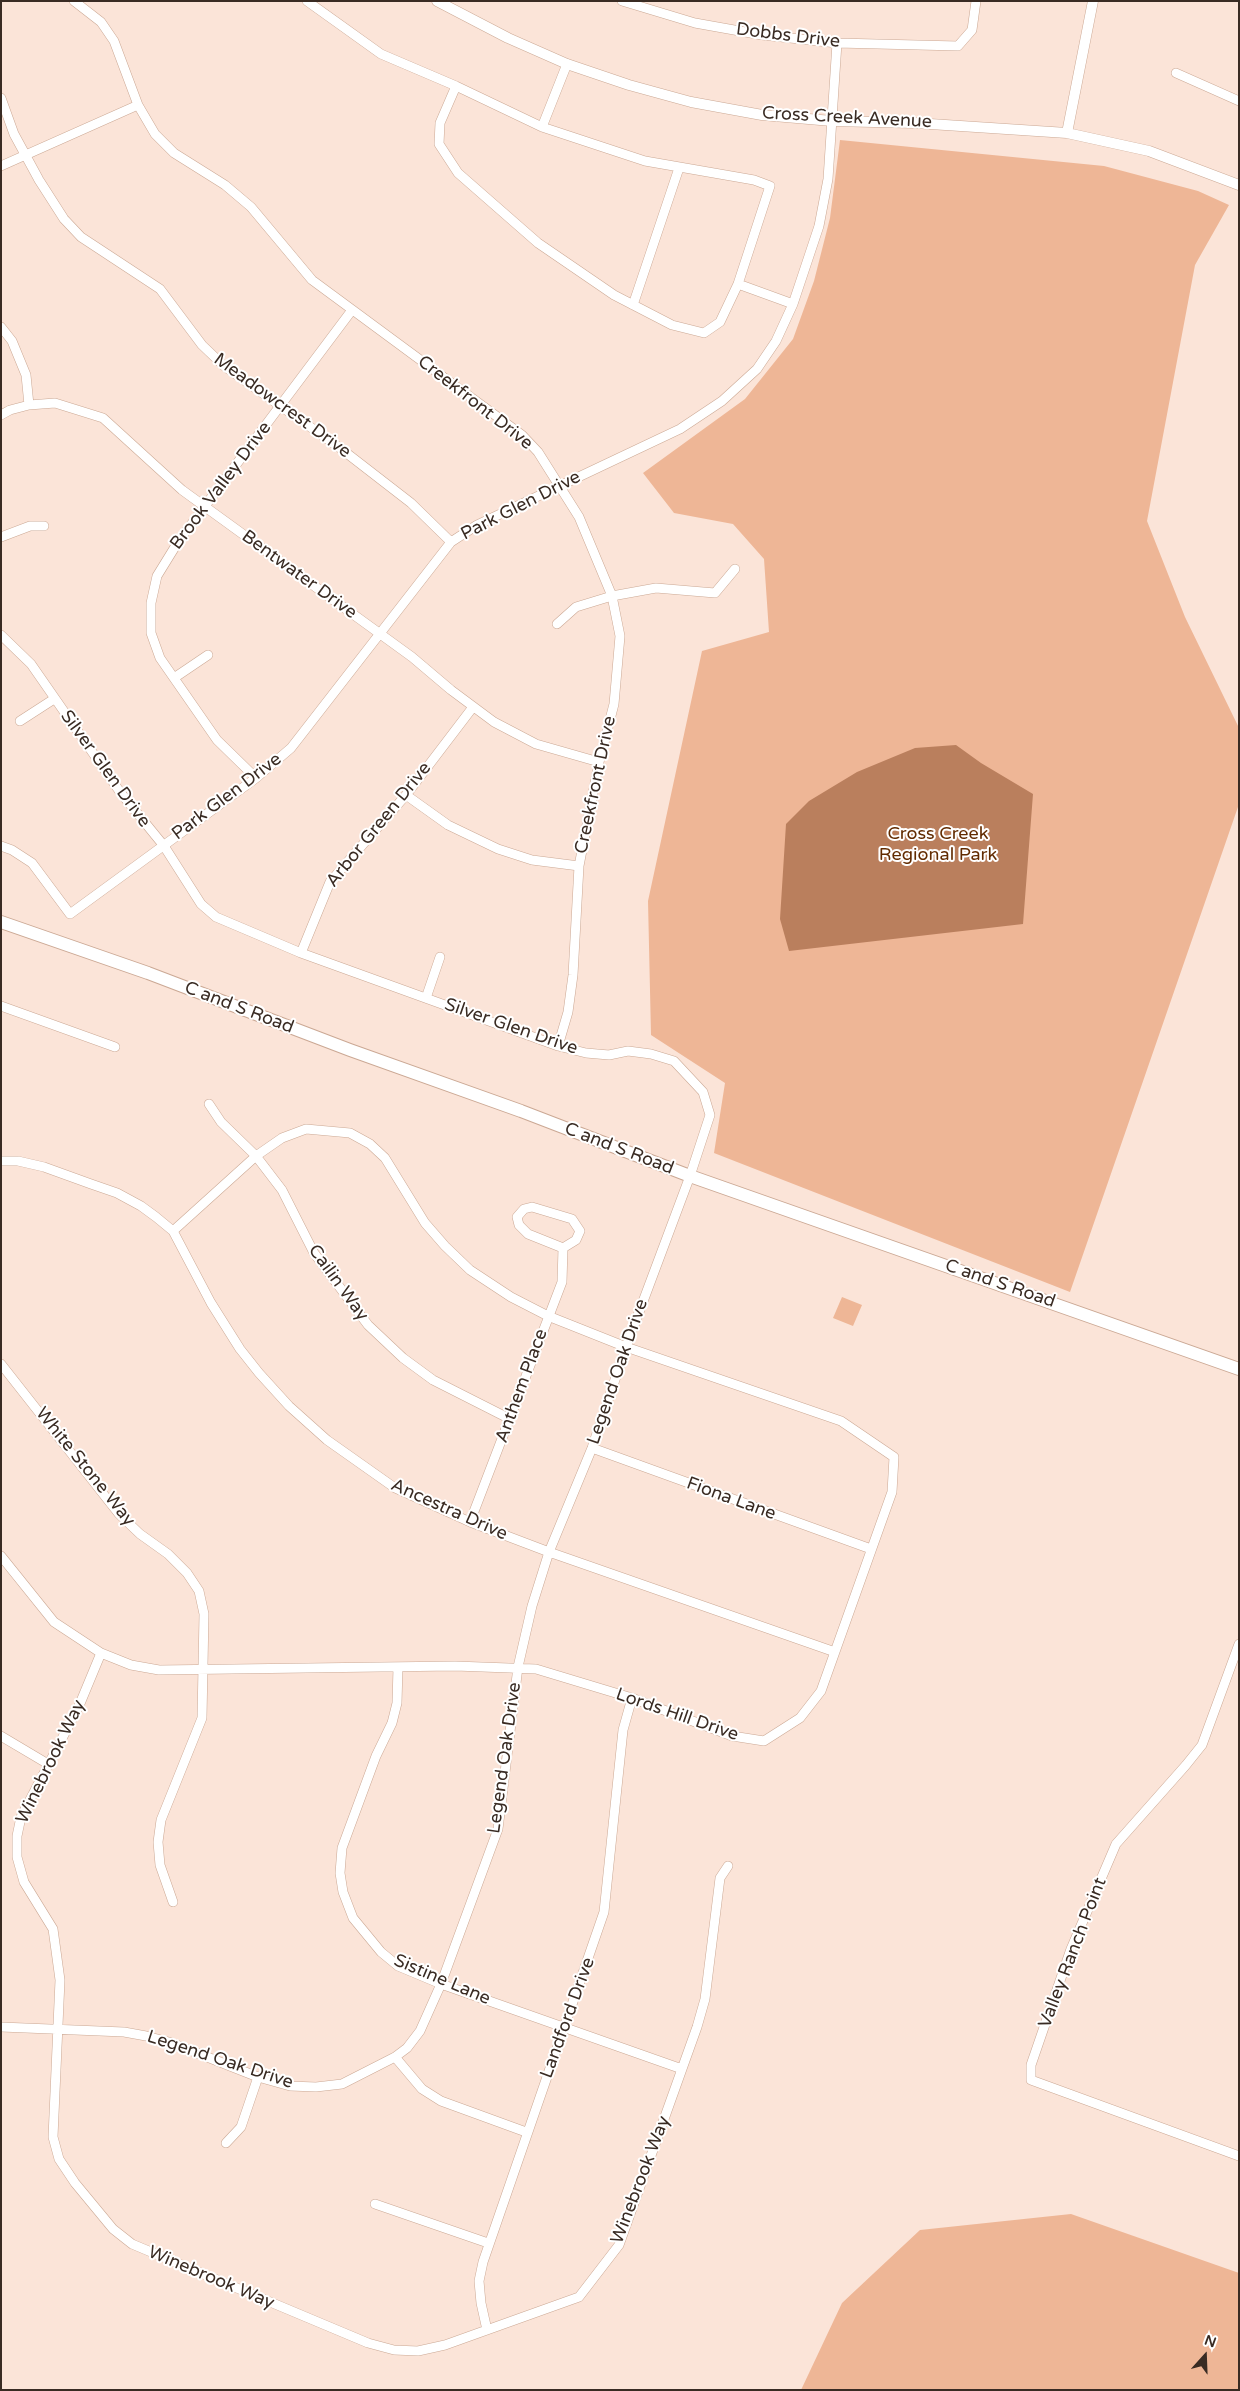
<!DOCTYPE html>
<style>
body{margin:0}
#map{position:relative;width:1240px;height:2391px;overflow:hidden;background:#fbe4d8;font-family:"Varela Round",sans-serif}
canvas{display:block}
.frame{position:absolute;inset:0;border:2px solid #392b23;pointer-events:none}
.north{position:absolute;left:1180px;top:2331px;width:50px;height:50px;-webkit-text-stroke:4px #fff;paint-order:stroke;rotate:20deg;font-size:14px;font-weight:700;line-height:20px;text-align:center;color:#392b23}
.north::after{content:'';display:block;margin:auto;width:18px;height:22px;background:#392b23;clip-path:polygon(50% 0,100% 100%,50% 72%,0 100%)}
</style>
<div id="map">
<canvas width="1240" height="2391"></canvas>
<div class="frame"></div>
<div class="north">N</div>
</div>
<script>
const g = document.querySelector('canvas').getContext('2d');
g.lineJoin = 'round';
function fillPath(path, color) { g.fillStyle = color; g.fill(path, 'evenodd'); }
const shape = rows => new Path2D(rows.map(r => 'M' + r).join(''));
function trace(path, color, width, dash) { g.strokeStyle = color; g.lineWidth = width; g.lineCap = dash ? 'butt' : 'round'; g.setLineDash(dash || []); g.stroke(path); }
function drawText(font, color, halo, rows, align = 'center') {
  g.font = font + ' "Varela Round",sans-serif'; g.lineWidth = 4; g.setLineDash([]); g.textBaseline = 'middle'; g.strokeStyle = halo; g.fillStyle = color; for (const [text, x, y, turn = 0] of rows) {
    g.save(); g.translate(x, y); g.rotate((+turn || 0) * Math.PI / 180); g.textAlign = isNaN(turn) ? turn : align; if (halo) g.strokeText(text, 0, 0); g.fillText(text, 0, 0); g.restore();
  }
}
fillPath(shape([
 [840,140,1104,166,1198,191,1229,205,1195,265,1147,521,1185,617,1239,728,1239,804,1070,1292,714,1153,725,1083,651,1035,648,901,702,651,769,632,764,559,733,524,674,513,643,473,745,399,793,339,814,281,830,218],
 [842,1297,862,1305,853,1326,833,1318],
 [1071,2214,1239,2273,1239,2390,801,2390,842,2303,920,2230]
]), '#eeb696');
fillPath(shape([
 [956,745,981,763,1033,794,1023,924,789,951,780,919,786,824,809,801,857,772,915,748]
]), '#ba7f5d');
const minor = shape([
 [74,1,101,22,114,41,138,105,155,134,174,153,225,185,251,207,312,280,522,435,538,452,579,517,612,596,620,636,614,704,599,762,579,866,573,975,568,1012,558,1046],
 [307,1,381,54,456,86,542,127,645,161,754,180,770,186,738,284,720,322,704,333,672,325,614,295,538,243,458,173,439,144,440,123,456,86],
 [622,1,695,23,762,35,837,43,958,46,972,30,976,1],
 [1176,73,1239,101],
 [1,98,14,134,39,180,64,219,81,237,160,289,202,345,224,366,340,448,411,503,451,542],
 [542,127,567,64],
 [1,166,138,105],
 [738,284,793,304],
 [633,305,679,168],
 [1,327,12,341,26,375,29,405],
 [1,415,10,410,29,405,55,403,103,418,182,490,412,657,451,690,494,722,536,744,599,762],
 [1,537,30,526,44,526],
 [557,624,576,607,612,596,656,588,715,593,735,569],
 [1,635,31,664,120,792,164,846,201,904,216,917,301,953,558,1046,586,1053,609,1055,628,1051,651,1054,674,1061,703,1092,710,1115,690,1176,626,1347,592,1448,549,1552,532,1606,518,1667,498,1829,441,1984,420,2031,407,2048,395,2057,342,2084,316,2087,290,2086,258,2077,169,2042,146,2036,124,2032,1,2027],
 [174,678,208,655],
 [20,721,54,699],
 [256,778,217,740,160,658,151,633,151,603,157,576,178,542,352,310],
 [406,795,448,825,498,849,532,860,579,866],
 [1,846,12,850,32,863,70,914,256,778,291,748,451,542,477,525,680,429,722,401,757,369,776,341,793,304,819,226,828,179,837,43],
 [301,953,330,882,406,795,473,707],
 [426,998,440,957],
 [1,1006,115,1047],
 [209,1104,221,1122,256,1156,282,1190,314,1253,368,1325,403,1358,433,1380,510,1419],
 [1,1161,18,1161,44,1167,91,1184,117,1193,141,1206,156,1217,173,1231,211,1303,240,1349,259,1373,289,1406,327,1440,395,1488,470,1522,549,1552,835,1652],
 [173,1231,256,1156,282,1138,306,1129,350,1133,370,1144,385,1158,425,1223,445,1246,470,1270,511,1297,548,1316,626,1347,841,1421,894,1457,892,1492,821,1691,800,1718,764,1741,732,1736,632,1698,536,1669,455,1666,159,1670,131,1665,101,1653,79,1706,21,1817,17,1836,17,1857,24,1882,53,1929,60,1980,53,2137,59,2159,75,2183,113,2229,132,2244,368,2343,394,2350,418,2351,445,2345,579,2297,619,2245,697,2027,705,1999,720,1878,728,1866],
 [1,1364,119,1514,140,1534,168,1554,187,1573,199,1591,204,1614,202,1718,161,1820,158,1842,160,1865,173,1902],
 [592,1448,871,1549],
 [470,1522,562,1282,563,1248,576,1240,580,1231,572,1219,532,1207,524,1209,517,1217,519,1225,528,1234,563,1248],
 [1,1556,54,1622,101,1653],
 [1239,1644,1202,1745,1186,1765,1116,1844,1071,1949,1031,2065,1031,2080,1239,2156],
 [398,1667,397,1703,392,1723,376,1756,342,1848,340,1873,343,1892,353,1918,381,1952,398,1966,441,1984,682,2069],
 [1,1736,48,1764],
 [395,2057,422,2089,441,2101,526,2132],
 [226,2143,241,2127,258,2077],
 [375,2204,488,2243],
 [487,2330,481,2303,479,2281,483,2262,604,1912,623,1730,632,1698]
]);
const tertiary = shape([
 [437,1,508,38,567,64,629,85,691,102,762,115,832,121,915,123,1067,133,1149,151,1239,185],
 [1067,133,1093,1]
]);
const secondary = shape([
 [1,922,148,973,350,1050,521,1111,690,1176,1239,1369]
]);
trace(minor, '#cba894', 10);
trace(tertiary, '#cba894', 11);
trace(secondary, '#cba894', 14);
trace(minor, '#fff', 9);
trace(tertiary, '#fff', 10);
trace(secondary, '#fff', 12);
drawText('18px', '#392b23', '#fff', [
 ["Dobbs Drive",788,36,7],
 ["Cross Creek Avenue",847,118,3],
 ["Creekfront Drive",475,403,38],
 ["Meadowcrest Drive",282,406,36],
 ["Brook Valley Drive",221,486,-53],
 ["Park Glen Drive",521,506,-27],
 ["Bentwater Drive",299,575,36],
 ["Silver Glen Drive",105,769,54],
 ["Creekfront Drive",596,785,-78],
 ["Park Glen Drive",227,797,-37],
 ["Arbor Green Drive",379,825,-51],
 ["C and S Road",239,1008,21],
 ["Silver Glen Drive",511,1027,19],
 ["C and S Road",619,1149,21],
 ["Cailin Way",338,1283,54],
 ["C and S Road",1000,1284,19],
 ["Legend Oak Drive",618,1372,-71],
 ["Anthem Place",522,1386,-70],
 ["White Stone Way",85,1467,51],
 ["Fiona Lane",731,1499,20],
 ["Ancestra Drive",449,1510,24],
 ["Lords Hill Drive",677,1715,19],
 ["Legend Oak Drive",505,1758,-82],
 ["Winebrook Way",51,1762,-64],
 ["Valley Ranch Point",1073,1953,-69],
 ["Sistine Lane",442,1980,23],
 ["Landford Drive",568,2018,-70],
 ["Legend Oak Drive",220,2060,18],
 ["Winebrook Way",641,2180,-69],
 ["Winebrook Way",211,2278,23]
]);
drawText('18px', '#622b00', '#fff', [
 ["Cross Creek",938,834],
 ["Regional Park",938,855]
]);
</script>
